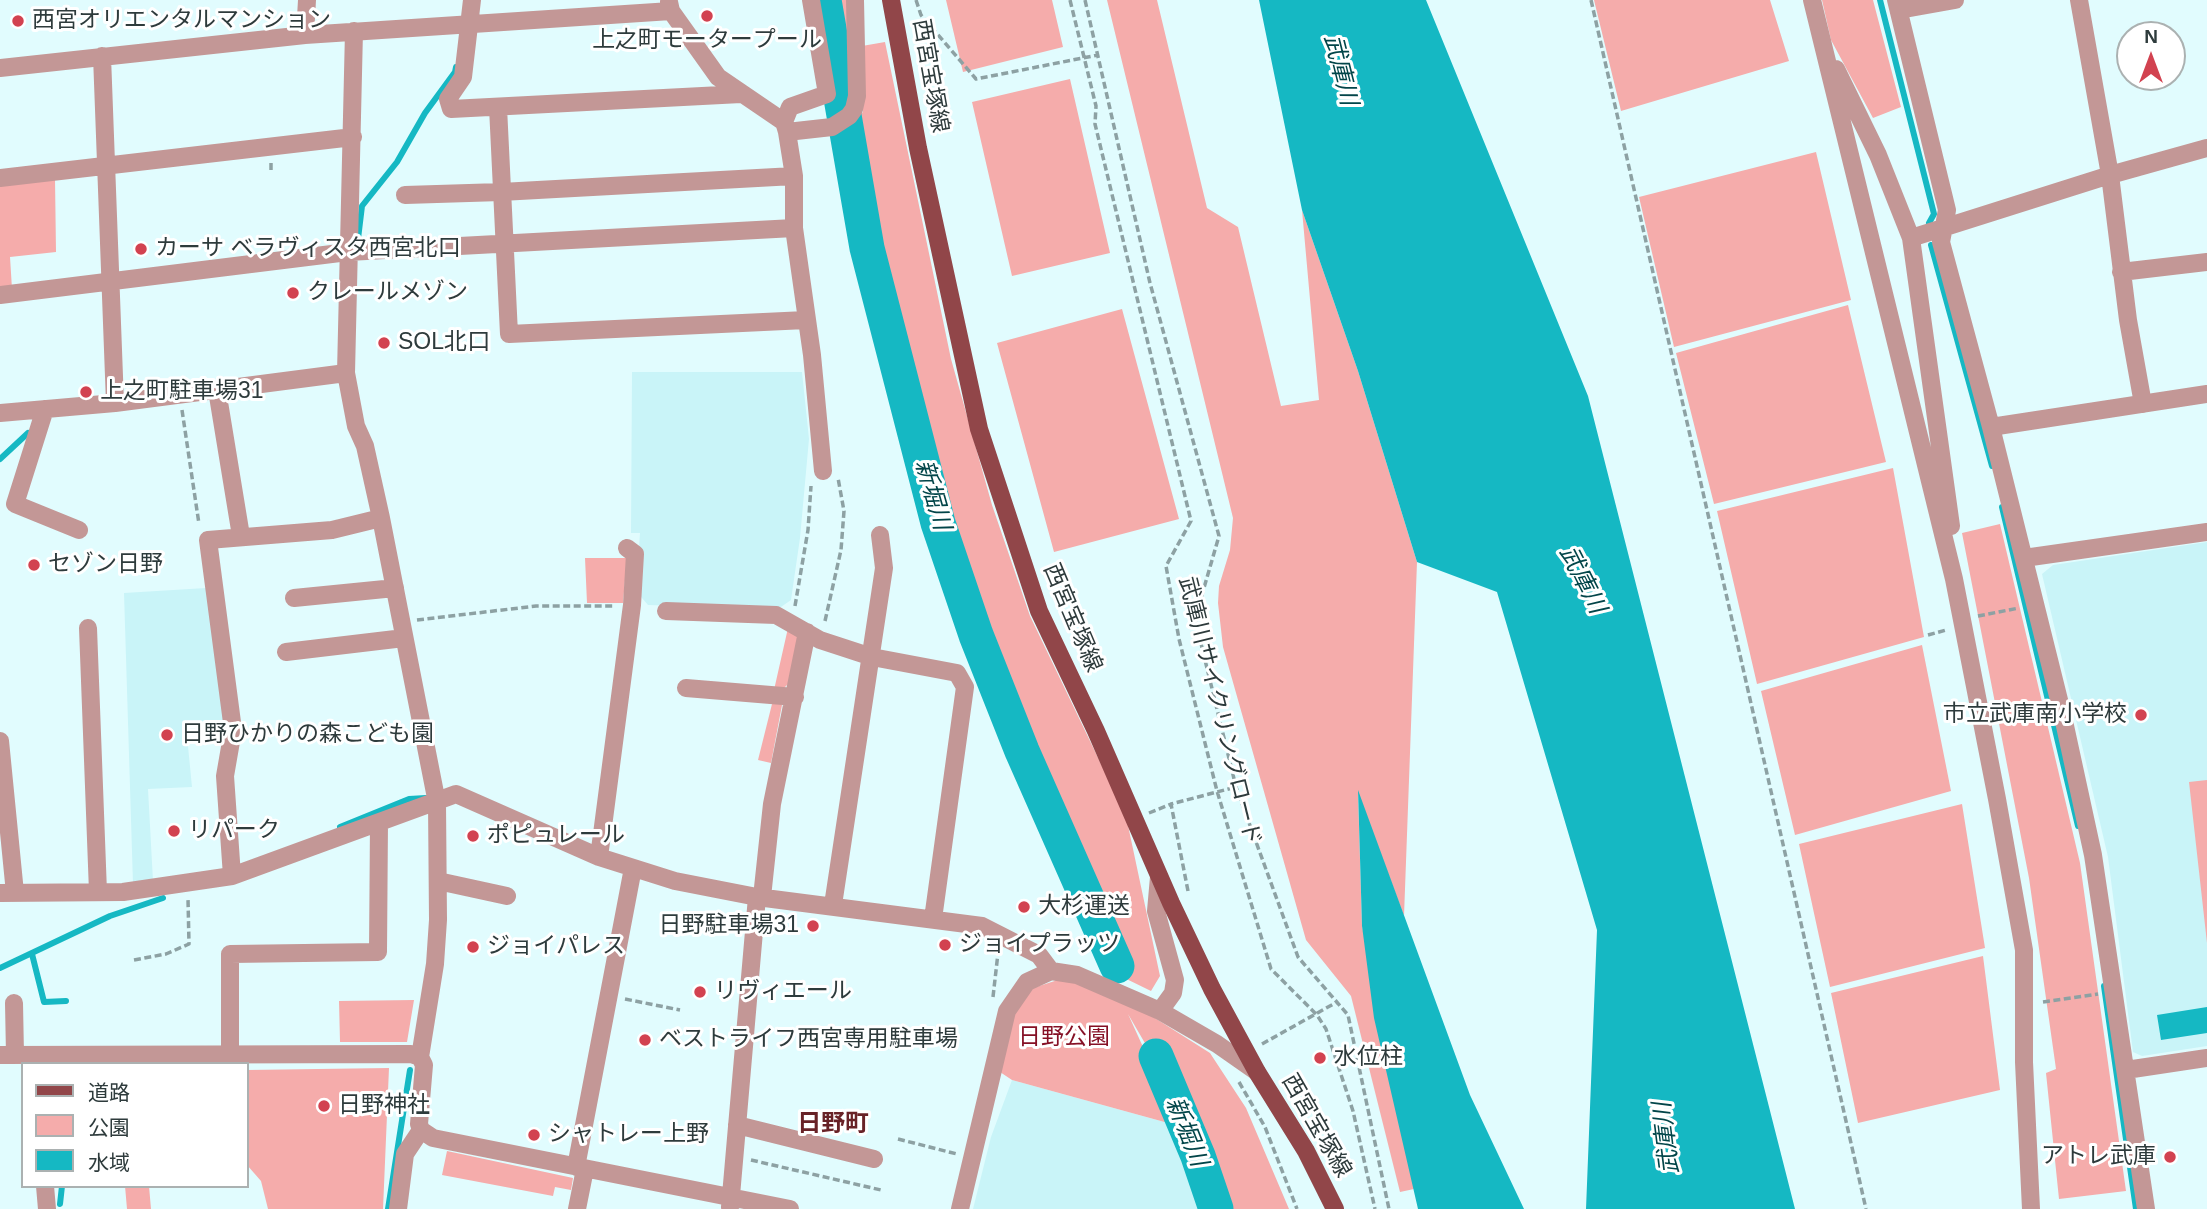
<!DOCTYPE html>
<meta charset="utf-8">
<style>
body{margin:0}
#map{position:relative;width:2207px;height:1209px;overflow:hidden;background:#e1fcfe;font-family:Helvetica,"Noto Sans JP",sans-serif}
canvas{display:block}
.legend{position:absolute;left:21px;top:1062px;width:228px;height:126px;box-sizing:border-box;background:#fff;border:2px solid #abb1b1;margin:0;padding:9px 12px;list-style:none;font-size:21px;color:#2e3b3c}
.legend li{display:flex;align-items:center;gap:14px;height:35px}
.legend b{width:35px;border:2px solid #abb1b1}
.north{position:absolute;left:2116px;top:21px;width:70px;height:70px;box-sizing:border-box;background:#fff;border:2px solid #abb1b1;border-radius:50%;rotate:0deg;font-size:19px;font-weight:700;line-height:28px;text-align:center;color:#2e3b3c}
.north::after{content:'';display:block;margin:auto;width:24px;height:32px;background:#d24250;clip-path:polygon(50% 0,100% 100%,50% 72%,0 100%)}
</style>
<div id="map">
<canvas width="2207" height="1209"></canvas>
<ul class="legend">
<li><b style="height:9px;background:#914649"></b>道路</li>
<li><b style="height:19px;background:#f5acab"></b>公園</li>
<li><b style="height:19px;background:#15b8c3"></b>水域</li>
</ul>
<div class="north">N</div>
</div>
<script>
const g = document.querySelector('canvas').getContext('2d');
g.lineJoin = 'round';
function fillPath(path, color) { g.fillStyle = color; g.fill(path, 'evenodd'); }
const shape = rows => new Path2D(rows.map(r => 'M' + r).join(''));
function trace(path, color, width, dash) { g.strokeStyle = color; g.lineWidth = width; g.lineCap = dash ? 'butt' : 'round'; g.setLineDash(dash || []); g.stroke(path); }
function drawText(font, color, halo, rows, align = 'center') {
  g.font = font + ' Helvetica,"Noto Sans JP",sans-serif'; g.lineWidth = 6; g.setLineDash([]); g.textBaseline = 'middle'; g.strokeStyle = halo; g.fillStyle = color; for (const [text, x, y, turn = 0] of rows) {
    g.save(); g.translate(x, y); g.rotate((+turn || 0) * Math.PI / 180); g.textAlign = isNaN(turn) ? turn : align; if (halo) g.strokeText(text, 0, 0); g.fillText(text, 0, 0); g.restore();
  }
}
fillPath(shape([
 [632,372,802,372,809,439,800,538,791,600,778,609,648,605,636,591,640,533,631,533],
 [2207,542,2207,1046,2142,1056,2133,1052,2108,857,2042,574,2053,565],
 [206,588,227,734,187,736,192,787,148,789,153,881,133,884,124,593],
 [1012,1080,1179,1126,1206,1209,973,1209,991,1137]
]), '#c9f4f8');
fillPath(shape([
 [834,0,849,0,848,33,840,35],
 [946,0,1052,0,1063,47,963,72],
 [1107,0,1157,0,1207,208,1238,227,1281,406,1319,400,1302,210,1358,371,1417,562,1404,916,1358,793,1362,926,1414,1189,1400,1192,1351,996,1306,940,1223,647,1218,603,1219,586,1230,550,1233,518],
 [1594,0,1770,0,1789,61,1621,111],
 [1822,0,1873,0,1901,107,1873,118,1831,40],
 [885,42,951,359,992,505,1030,616,1126,816,1160,976,1151,991,1106,969,971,655,936,561,893,306,853,125,863,112,862,46],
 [1070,79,1110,253,1012,276,972,102],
 [1816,152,1851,300,1674,347,1639,197],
 [55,179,56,252,10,257,12,289,0,290,0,186],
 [1848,305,1886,462,1714,504,1676,353],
 [1122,309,1179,519,1054,552,997,343],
 [1893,468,1924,637,1757,684,1717,511],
 [2000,524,2080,863,2126,1191,2059,1199,2046,1073,2056,1069,2029,878,1962,533],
 [585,558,627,558,623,603,587,603],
 [788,628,800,634,788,684,783,689,774,690],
 [1922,645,1951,791,1795,835,1761,691],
 [773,700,782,705,771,763,758,760],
 [2207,780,2207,943,2189,782],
 [1962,804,1985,948,1830,987,1799,844],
 [1983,956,2000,1090,1858,1123,1831,993],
 [1064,978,1139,1008,1210,1053,1246,1108,1289,1209,1225,1209,1189,1119,1128,1014,1179,1126,1012,1080,1000,1072,1013,1014,1033,988],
 [414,1000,407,1042,340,1042,339,1001],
 [389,1068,383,1209,268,1209,261,1181,247,1165,247,1070],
 [447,1151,573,1178,571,1190,555,1187,553,1196,442,1175],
 [125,1186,149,1186,151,1209,127,1209]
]), '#f5acab');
fillPath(shape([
 [1259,0,1426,0,1588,396,1795,1209,1586,1209,1597,930,1497,592,1417,562,1358,371,1302,210],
 [1358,790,1470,1095,1524,1209,1418,1209,1374,1018,1362,926],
 [2207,1007,2207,1033,2161,1040,2157,1015]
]), '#15b8c3');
trace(shape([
 [1880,0,1934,214,1929,223],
 [358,239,362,206,397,162,425,113,455,72,456,67],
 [1931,245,1992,466],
 [0,459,28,433],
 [2002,507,2078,826],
 [340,827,409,799,426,798],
 [32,954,44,1002,66,1001],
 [0,968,110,916,163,898],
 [2104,986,2136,1209],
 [60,1204,62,1186],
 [388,1209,410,1070]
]), '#15b8c3', 6);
trace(shape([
 [824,0,867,248,938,523,976,635,1022,751,1117,966],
 [1156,1056,1198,1156,1216,1209]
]), '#15b8c3', 35);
trace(shape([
 [916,0,921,15,976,79,1098,55],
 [1070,0,1096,106,1095,124,1191,521,1166,566,1179,639,1217,791,1271,969,1317,1015,1326,1029,1353,1111,1375,1209],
 [1085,0,1150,283,1219,536,1195,619,1236,787,1298,957,1348,1015,1389,1209],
 [1591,0,1866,1209],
 [271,163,271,172],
 [182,410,199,524],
 [795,606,808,530,811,486],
 [1978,616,2019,608],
 [417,620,536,606,615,606],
 [825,621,841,550,844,511,838,478],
 [1928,635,1946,630],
 [1149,813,1171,804],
 [1188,891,1171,804,1236,787],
 [134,960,166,954,189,944,188,899],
 [993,997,998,953],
 [625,999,680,1010],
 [2043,1002,2098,994],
 [1262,1044,1337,1002],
 [1239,1082,1265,1127,1297,1209],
 [898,1139,957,1154],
 [751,1160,881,1190]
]), '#8da1a3', 3.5, [7, 3.5]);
trace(shape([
 [472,0,463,77,448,99,451,109,741,94],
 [1812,0,1954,579,1997,799,2024,950,2024,1062,2031,1209],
 [1896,0,1947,210,1941,242,1991,427,2062,712,2093,855,2146,1209],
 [2079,0,2110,175,2128,320,2143,404],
 [669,2,671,11,718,77,784,122,787,132,794,176,794,228,812,355,823,471],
 [1899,10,1955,0],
 [354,31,346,373,356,426,365,446,381,518,437,803,438,920,435,964,420,1057],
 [305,35,307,0],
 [102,56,115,403],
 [0,68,305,35,671,11],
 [1836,69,1878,155,1911,238,1951,526],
 [498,107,509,334,806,320],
 [784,122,790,107,827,94,811,0],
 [787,132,832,127,849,116,854,109,857,96,855,0],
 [0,178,353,137],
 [405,195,501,192,794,176],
 [1911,238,2110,175,2207,148],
 [2121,272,2207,262],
 [0,295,348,252,794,228],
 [217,390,241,536],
 [45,409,15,504,79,530],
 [0,413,115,403,346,373],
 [1991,427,2207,394],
 [2024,558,2207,532],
 [294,598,395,588],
 [666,611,776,615,820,640,872,657,957,673,965,687,933,919],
 [88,628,98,892],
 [286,652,404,638],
 [686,688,795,697],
 [0,741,15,893],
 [599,857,632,605,635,554,627,548],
 [232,876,225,776,233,730,208,540,332,530,381,518],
 [1159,877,1156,911,1175,980,1173,993,1160,1011],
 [438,881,507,896],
 [0,893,123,892,232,876,456,794,599,857,675,881,757,897,982,926,1039,955,1051,971],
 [762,897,772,804,807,632],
 [833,905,884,568,880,535],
 [14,1003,15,1055],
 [230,1054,230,954,378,952,379,822],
 [0,1055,411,1054,420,1057,424,1065,419,1124,421,1130,433,1138,790,1209],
 [2126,1070,2207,1058],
 [737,1125,874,1159],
 [576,1167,633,868],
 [45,1186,47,1209],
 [730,1207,757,897],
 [398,1209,405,1154,421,1130],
 [577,1209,585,1169],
 [960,1209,1007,1011,1027,982,1051,971,1077,975,1160,1011,1217,1044,1257,1072]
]), '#c39796', 18);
trace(shape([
 [891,0,918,148,979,429,1039,611,1096,731,1171,903,1212,989,1257,1072,1306,1151,1335,1209]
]), '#914649', 18);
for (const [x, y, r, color] of [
 [707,16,7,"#d24250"],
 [18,21,7,"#d24250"],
 [141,249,7,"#d24250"],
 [293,293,7,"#d24250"],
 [384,343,7,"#d24250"],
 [86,392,7,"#d24250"],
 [34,565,7,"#d24250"],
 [2141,715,7,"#d24250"],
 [167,735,7,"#d24250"],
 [174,831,7,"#d24250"],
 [473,836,7,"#d24250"],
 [1024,907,7,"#d24250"],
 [813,926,7,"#d24250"],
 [945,945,7,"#d24250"],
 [473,947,7,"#d24250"],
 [700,992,7,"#d24250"],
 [645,1040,7,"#d24250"],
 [1320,1058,7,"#d24250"],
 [324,1106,7,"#d24250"],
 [534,1135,7,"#d24250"],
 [2170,1157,7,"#d24250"]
]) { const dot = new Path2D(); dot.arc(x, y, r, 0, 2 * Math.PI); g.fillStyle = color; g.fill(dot); trace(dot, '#fff', 2.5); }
drawText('23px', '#2e3b3c', '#fff', [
 ["西宮オリエンタルマンション",32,21],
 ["上之町モータープール",707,41,"center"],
 ["カーサ ベラヴィスタ西宮北口",155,249],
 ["クレールメゾン",307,293],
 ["SOL北口",398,343],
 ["上之町駐車場31",100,392],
 ["セゾン日野",48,565],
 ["市立武庫南小学校",2127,715,"right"],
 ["日野ひかりの森こども園",181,735],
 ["リパーク",188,831],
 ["ポピュレール",487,836],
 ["大杉運送",1038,907],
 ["日野駐車場31",799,926,"right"],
 ["ジョイプラッツ",959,945],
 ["ジョイパレス",487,947],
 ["リヴィエール",714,992],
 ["ベストライフ西宮専用駐車場",659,1040],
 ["水位柱",1334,1058],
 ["日野神社",338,1106],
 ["シャトレー上野",548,1135],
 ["アトレ武庫",2156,1157,"right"]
], 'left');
drawText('23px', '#2e3b3c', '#fff', [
 ["西宮宝塚線",930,76,80],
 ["西宮宝塚線",1072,618,67],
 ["武庫川サイクリングロード",1219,711,76],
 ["西宮宝塚線",1316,1126,60]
]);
drawText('23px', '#851025', '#fff', [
 ["日野公園",1064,1038]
]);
drawText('italic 24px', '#024549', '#fff', [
 ["武庫川",1340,70,76],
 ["新堀川",932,495,74],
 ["武庫川",1582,580,63],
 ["新堀川",1186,1132,68],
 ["武庫川",1667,1138,-97]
]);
drawText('bold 24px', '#682227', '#fff', [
 ["日野町",833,1124]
]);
</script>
